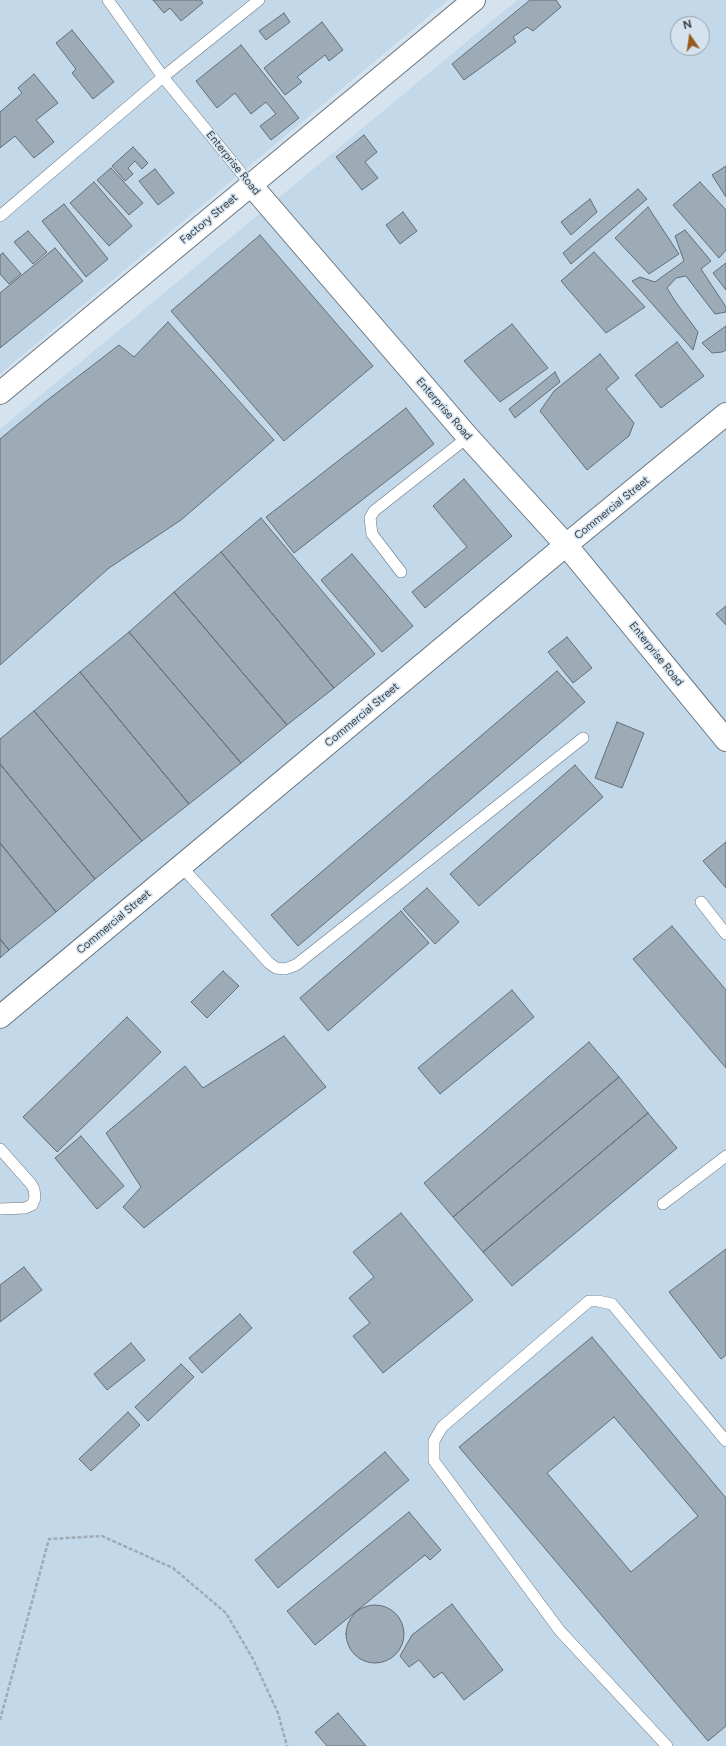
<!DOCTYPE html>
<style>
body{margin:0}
#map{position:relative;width:726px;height:1746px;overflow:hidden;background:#d5e3ef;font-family:Figtree,sans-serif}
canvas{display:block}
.north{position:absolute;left:670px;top:16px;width:40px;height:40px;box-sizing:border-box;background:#d5e3ef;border:1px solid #96a1aa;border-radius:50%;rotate:347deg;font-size:11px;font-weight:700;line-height:16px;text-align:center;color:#383e43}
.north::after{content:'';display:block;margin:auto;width:14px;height:18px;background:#975c1c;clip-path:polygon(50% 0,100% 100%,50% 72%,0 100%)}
</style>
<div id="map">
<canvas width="726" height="1746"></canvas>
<div class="north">N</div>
</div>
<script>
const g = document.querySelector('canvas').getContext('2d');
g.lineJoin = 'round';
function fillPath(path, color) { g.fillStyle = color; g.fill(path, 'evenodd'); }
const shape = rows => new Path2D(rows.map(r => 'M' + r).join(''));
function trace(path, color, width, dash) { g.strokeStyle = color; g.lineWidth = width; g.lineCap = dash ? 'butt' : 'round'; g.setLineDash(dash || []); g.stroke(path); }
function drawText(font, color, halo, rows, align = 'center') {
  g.font = font + ' Figtree,sans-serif'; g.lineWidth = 3; g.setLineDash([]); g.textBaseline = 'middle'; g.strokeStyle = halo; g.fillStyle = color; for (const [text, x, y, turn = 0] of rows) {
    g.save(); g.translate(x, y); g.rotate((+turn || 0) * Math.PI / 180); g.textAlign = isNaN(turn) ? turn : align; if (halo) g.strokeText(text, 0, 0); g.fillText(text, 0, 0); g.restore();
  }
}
fillPath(shape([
 [0,0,448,0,0,374],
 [517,0,726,0,726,1746,0,1746,0,429],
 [678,24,702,24,702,48,678,48]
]), '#c3d8e9');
const building = shape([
 [153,0,201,0,203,3,181,21,170,8,164,13,153,0],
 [530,0,556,0,561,7,533,31,527,27,513,37,516,42,464,80,452,64,530,0],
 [284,13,290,22,266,40,259,31,284,13],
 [322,22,343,50,329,61,325,55,297,77,302,82,285,95,264,68,322,22],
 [72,30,114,82,93,99,72,73,76,69,56,43,72,30],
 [241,45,299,118,271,140,260,126,276,114,266,102,251,114,235,93,217,108,196,81,241,45],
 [34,74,58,103,36,120,54,142,34,158,15,136,0,148,0,112,22,93,18,88,34,74],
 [364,135,377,152,365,162,378,178,362,190,336,157,364,135],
 [133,147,148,163,142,169,135,161,128,168,133,174,125,181,112,166,133,147],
 [726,166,726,197,712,175,726,166],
 [111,168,143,203,129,215,97,180,111,168],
 [155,169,174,193,158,205,139,181,155,169],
 [94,182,132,226,109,246,70,203,94,182],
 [700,182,726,210,726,250,719,258,673,205,700,182],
 [638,189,647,199,571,264,563,253,638,189],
 [590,199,597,212,571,235,561,222,590,199],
 [64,204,108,259,86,277,42,221,64,204],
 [648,207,679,254,649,274,615,238,648,207],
 [403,212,417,231,400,244,386,225,403,212],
 [685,230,711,261,701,269,726,307,726,312,715,314,686,276,676,278,667,288,675,301,698,332,693,350,632,281,640,277,655,282,684,261,675,236,685,230],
 [28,231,47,252,33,264,14,242,28,231],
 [260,235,373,366,284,441,171,311,260,235],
 [55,248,83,281,0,348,0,293,55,248],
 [594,252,645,307,606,333,561,281,594,252],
 [3,253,21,274,9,284,0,274,0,255,3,253],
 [726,263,726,290,713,273,726,263],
 [168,322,274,440,181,520,109,568,0,665,0,439,45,402,119,345,134,357,168,322],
 [512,324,548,368,500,402,464,361,512,324],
 [726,326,726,350,722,352,712,353,702,343,726,326],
 [677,342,704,376,661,408,635,375,677,342],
 [600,354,619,378,606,389,634,423,629,436,587,470,540,411,554,391,600,354],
 [555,372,560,382,515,418,509,409,555,372],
 [406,408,434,444,294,553,266,517,406,408],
 [464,479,512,536,425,608,412,592,467,547,433,506,464,479],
 [261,518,375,654,334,688,221,552,261,518],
 [221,552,334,688,287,725,174,592,221,552],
 [352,554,413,626,382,652,321,580,352,554],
 [174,592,287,725,241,763,129,632,174,592],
 [726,606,726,625,716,614,726,606],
 [129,632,241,763,189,804,80,672,129,632],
 [567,637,592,668,573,683,548,652,567,637],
 [557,671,585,702,298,946,271,915,557,671],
 [80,672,189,804,142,841,34,711,80,672],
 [34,711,142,841,95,879,0,764,0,739,34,711],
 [617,722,644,733,622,788,595,778,617,722],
 [0,764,95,879,56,912,0,843,0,764],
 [575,765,603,797,479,906,450,874,575,765],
 [726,842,726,888,703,861,726,842],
 [0,843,56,912,9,950,0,939,0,843],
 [427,888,459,922,435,944,403,909,427,888],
 [401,911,429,943,328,1031,300,998,401,911],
 [672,926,726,990,726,1068,633,959,672,926],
 [0,939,9,950,0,958,0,939],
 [223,971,239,986,207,1018,191,1002,223,971],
 [512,990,534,1017,440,1094,418,1068,512,990],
 [127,1017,161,1052,57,1152,23,1117,127,1017],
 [284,1036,326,1087,218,1169,144,1228,123,1207,141,1187,106,1133,185,1066,203,1088,284,1036],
 [589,1042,619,1077,453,1217,424,1183,589,1042],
 [619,1077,648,1113,483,1252,453,1217,619,1077],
 [648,1113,677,1148,512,1286,483,1252,648,1113],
 [81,1136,124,1186,97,1209,55,1158,81,1136],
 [401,1213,473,1300,383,1373,353,1336,370,1323,349,1298,374,1277,353,1252,401,1213],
 [726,1249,726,1355,721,1359,669,1292,726,1249],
 [24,1267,42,1290,0,1322,0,1285,24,1267],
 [240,1314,252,1328,202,1373,189,1358,240,1314],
 [592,1337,726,1498,726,1726,708,1741,459,1447,592,1337],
 [614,1417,698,1516,631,1572,547,1473,614,1417],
 [131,1343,145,1360,107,1390,94,1374,131,1343],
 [181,1364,194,1377,148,1421,135,1407,181,1364],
 [128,1412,140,1425,91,1471,79,1459,128,1412],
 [385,1452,409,1480,278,1588,255,1560,385,1452],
 [409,1512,441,1550,430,1560,425,1555,315,1645,287,1611,409,1512],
 [452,1604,503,1670,464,1700,442,1672,434,1678,419,1660,409,1667,400,1656,412,1635,452,1604],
 '346 1634a29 29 0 1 1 58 0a29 29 0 1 1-58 0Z',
 [338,1713,366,1746,327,1746,315,1732,338,1713]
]);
fillPath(building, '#9dabb6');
trace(building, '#626f79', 1);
const service = shape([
 [108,0,163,77,251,185],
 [0,216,163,77,259,0],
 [401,572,372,534,370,518,374,511,468,437],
 [181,866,269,963,276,968,285,969,296,965,583,738],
 [701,902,726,934],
 [0,1149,31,1184,34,1189,35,1198,32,1205,25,1208,0,1209],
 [663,1204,726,1156],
 [667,1746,560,1631,434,1461,434,1441,442,1427,589,1301,598,1301,612,1304,726,1441]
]);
const minor = shape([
 [251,185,468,437,566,545,726,414],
 [0,393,474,0]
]);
const secondary = shape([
 [0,1017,566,545,726,740]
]);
trace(service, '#697681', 12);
trace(minor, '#697681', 24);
trace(secondary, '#697681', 24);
trace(shape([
 [0,1720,49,1539,102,1536,173,1568,226,1613,253,1659,278,1713,287,1746]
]), '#9faab4', 2.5, [4, 2]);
trace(service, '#fff', 11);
trace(minor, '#fff', 22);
trace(secondary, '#fff', 22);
drawText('11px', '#383e43', '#d5e3ef', [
 ["Enterprise Road",233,163,51],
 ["Factory Street",209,219,-40],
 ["Enterprise Road",444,409,49],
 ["Commercial Street",612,508,-39],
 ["Enterprise Road",656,654,51],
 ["Commercial Street",362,715,-40],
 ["Commercial Street",114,922,-40]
]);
</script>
